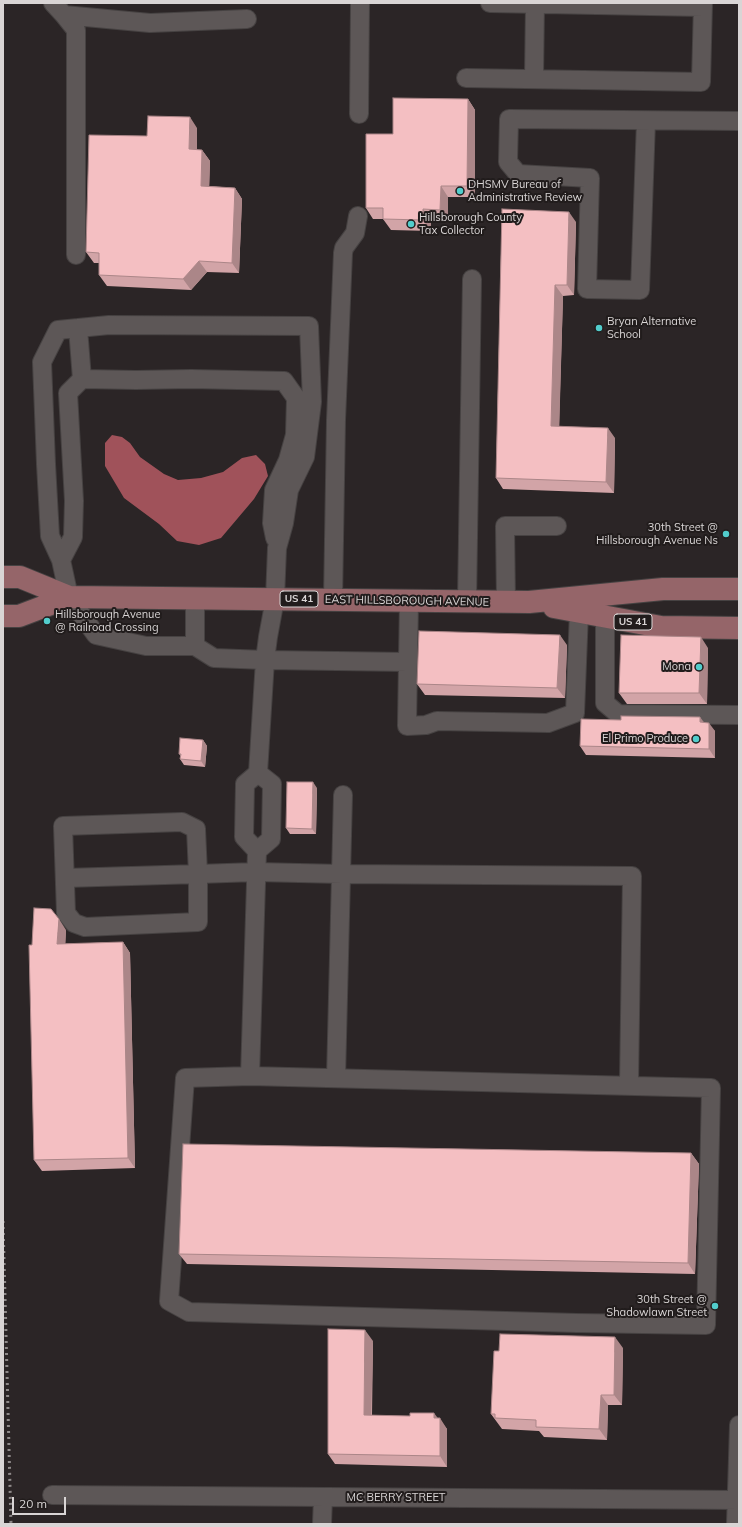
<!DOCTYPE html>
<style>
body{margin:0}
#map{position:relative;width:742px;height:1527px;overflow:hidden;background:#2b2526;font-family:Mulish,sans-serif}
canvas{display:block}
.frame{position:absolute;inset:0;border:4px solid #d9d5d5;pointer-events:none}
.scale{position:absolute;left:12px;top:1497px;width:54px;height:18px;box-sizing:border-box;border:2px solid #d9d5d5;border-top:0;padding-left:5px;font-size:12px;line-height:14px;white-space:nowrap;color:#d9d5d5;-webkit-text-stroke:3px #211c1c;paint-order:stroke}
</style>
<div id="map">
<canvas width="742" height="1527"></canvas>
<div class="frame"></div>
<div class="scale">20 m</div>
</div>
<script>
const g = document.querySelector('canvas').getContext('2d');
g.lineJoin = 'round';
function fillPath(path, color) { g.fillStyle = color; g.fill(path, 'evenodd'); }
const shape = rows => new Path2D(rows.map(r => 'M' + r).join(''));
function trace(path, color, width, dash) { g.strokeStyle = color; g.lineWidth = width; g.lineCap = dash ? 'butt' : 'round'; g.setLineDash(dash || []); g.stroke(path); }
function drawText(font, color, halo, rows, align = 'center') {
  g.font = font + ' Mulish,sans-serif'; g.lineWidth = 4; g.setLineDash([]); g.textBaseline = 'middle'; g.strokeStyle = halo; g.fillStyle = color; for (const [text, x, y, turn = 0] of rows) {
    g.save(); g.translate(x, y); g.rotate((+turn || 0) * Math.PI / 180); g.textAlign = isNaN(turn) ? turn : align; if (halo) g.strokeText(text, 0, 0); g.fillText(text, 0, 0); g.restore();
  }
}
fillPath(shape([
 [112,435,122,437,130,443,140,457,164,474,178,480,201,478,223,472,242,458,256,455,265,464,268,476,254,499,221,538,199,545,177,541,159,524,124,498,105,466,105,443]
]), '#a0525a');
const minor = shape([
 [53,3,64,15,150,23,247,19],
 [490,3,703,7],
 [64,15,76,30,76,255],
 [466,78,701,82,703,3],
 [534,79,535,3],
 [359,114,360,3],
 [646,121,640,290,587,289,590,178,518,174,508,162,509,119,739,121],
 [78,328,82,379],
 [61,560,73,537,74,501,68,393,82,379,136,380,191,379,284,381,296,398,295,435,288,460,274,490,272,523,275,538],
 [333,600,336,420,343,253,344,248,355,233,358,216],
 [467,602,472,279],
 [506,602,505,526,557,526],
 [605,617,605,703,618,714,739,715],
 [195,646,214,658,265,660,268,637,275,599,277,548,284,523,289,490,305,457,312,402,309,326,109,325,58,330,42,362,46,464,50,536,61,560,69,597,96,635,146,646,195,646,195,598],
 [408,662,407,726,426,725,437,721,548,723,575,713,579,612],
 [257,851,244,837,245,784,258,773,265,660,408,662,409,601],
 [65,878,198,874,198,922,85,927,74,923,66,913,63,826,182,822,196,829,198,874,256,872,342,874,632,876,629,1085],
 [250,1076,185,1078,169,1301,189,1312,577,1323,706,1325,711,1088,250,1076,257,851,271,839,272,784,258,773],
 [336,1078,343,795],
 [52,1495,739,1500],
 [322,1524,323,1497],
 [736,1524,739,1425]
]);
const major = shape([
 [3,577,20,577,69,597,529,602,663,589,739,589],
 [554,607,661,627,739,628],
 [3,616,19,616,69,597]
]);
trace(minor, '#464242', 20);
trace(major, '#464242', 24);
trace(minor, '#5d5757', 18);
trace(major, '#956569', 22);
trace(shape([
 [3,1221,11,1524]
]), '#8f8a8a', 3, [2, 4]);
fillPath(shape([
 [468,99,475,110,475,197,448,197,448,220,431,220,431,231,391,230,383,219,373,219,366,208,393,134],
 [197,128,197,150,202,150,210,161,209,186,235,188,242,199,239,273,207,272,191,290,107,286,99,275,99,263,94,263,86,252,147,136],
 [502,209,576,222,574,295,563,296,559,426,615,438,614,493,503,489,496,478],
 [567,645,565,698,425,695,417,684],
 [708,648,707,704,627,704,619,693],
 [704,722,715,731,715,758,586,755,580,746],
 [203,740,207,746,205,767,184,765,180,759,180,755,179,754],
 [317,788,316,834,290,834,286,828],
 [66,930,65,944,123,942,130,953,135,1168,42,1171,34,1160,32,945],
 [691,1153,699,1164,695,1274,187,1264,179,1254],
 [373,1341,372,1415,438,1418,447,1429,447,1467,335,1464,328,1454],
 [623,1348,622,1405,608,1405,607,1440,544,1437,539,1431,502,1429,491,1414]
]), '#d2a4a7');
fillPath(shape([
 [468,99,475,110,475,197,467,186],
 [190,117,197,128,197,160,189,149],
 [202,150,210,161,209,197,201,186],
 [441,186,448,197,448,220,440,210],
 [235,188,242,199,239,273,232,263],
 [423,209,431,220,431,231,423,220],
 [569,212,576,222,574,295,567,285],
 [199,261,207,272,191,290,183,279],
 [555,285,563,296,559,436,551,426],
 [608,428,615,438,614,493,606,482],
 [560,635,567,645,565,698,557,688],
 [701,637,708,648,707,704,699,693],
 [700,717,706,725,700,722],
 [709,723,715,731,715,758,709,749],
 [203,740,207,746,205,767,201,761],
 [313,782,317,788,316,834,312,829],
 [59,919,66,930,65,955,57,944],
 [123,942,130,953,135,1168,128,1158],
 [691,1153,699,1164,695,1274,688,1263],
 [365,1330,373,1341,371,1426,364,1415],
 [615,1337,623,1348,622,1405,614,1395],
 [601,1395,608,1405,607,1440,599,1429],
 [434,1413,440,1421,440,1418,447,1429,447,1467,440,1456,434,1418]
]), '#ab8688');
const building = shape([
 [393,98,468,99,467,186,441,186,440,210,423,209,423,220,383,219,383,208,366,208,366,134,393,134,393,98],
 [148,116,190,117,189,149,202,150,201,186,235,188,232,263,199,261,183,279,99,275,99,253,86,252,89,135,147,136,148,116],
 [502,209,569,212,567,285,555,285,551,426,608,428,606,482,496,478,502,209],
 [419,631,560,635,557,688,417,684,419,631],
 [621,635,701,637,699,693,619,693,621,635],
 [621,716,700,717,700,722,709,723,709,749,580,746,581,719,621,720,621,716],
 [180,738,203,740,201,761,180,759,181,754,179,754,180,738],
 [287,782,313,782,312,829,286,828,287,782],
 [34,908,51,909,59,919,57,944,123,942,128,1158,34,1160,29,945,32,945,34,908],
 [183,1144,691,1153,688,1263,179,1254,183,1144],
 [328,1329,365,1330,364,1415,410,1416,410,1413,434,1413,434,1418,440,1418,440,1456,328,1454,328,1329],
 [500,1334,615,1337,614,1395,601,1395,599,1429,536,1427,536,1420,495,1418,495,1414,491,1414,494,1351,499,1351,500,1334]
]);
fillPath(building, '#f4bfc2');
trace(building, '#ab8688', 1);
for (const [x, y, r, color] of [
 [460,191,4,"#52cdcc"],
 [411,224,4,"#52cdcc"],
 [599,328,4,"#52cdcc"],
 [726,534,4,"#52cdcc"],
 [47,621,4,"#52cdcc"],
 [699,667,4,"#52cdcc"],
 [696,739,4,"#52cdcc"],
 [715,1306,4,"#52cdcc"]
]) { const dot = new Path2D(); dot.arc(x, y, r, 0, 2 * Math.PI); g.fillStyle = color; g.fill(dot); trace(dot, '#211c1c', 1.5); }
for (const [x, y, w] of [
 [299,599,38],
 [633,622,38]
]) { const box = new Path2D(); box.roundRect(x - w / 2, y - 8, w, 16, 3); g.fillStyle = '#211c1c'; g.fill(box); trace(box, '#d9d5d5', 1); }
drawText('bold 10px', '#d9d5d5', null, [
 ["US 41",299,599],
 ["US 41",633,622]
]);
drawText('11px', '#d9d5d5', '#211c1c', [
 ["DHSMV Bureau of",468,185],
 ["Administrative Review",468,198],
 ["Hillsborough County",419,218],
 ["Tax Collector",419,231],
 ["Bryan Alternative",607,322],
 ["School",607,335],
 ["30th Street @",718,528,"right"],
 ["Hillsborough Avenue Ns",718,541,"right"],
 ["Hillsborough Avenue",55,615],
 ["@ Railroad Crossing",55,628],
 ["Mona",691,667,"right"],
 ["El Primo Produce",688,739,"right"],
 ["30th Street @",707,1300,"right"],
 ["Shadowlawn Street",707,1313,"right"]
], 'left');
drawText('11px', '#d9d5d5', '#211c1c', [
 ["EAST HILLSBOROUGH AVENUE",407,601,1],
 ["MC BERRY STREET",396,1498]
]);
</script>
